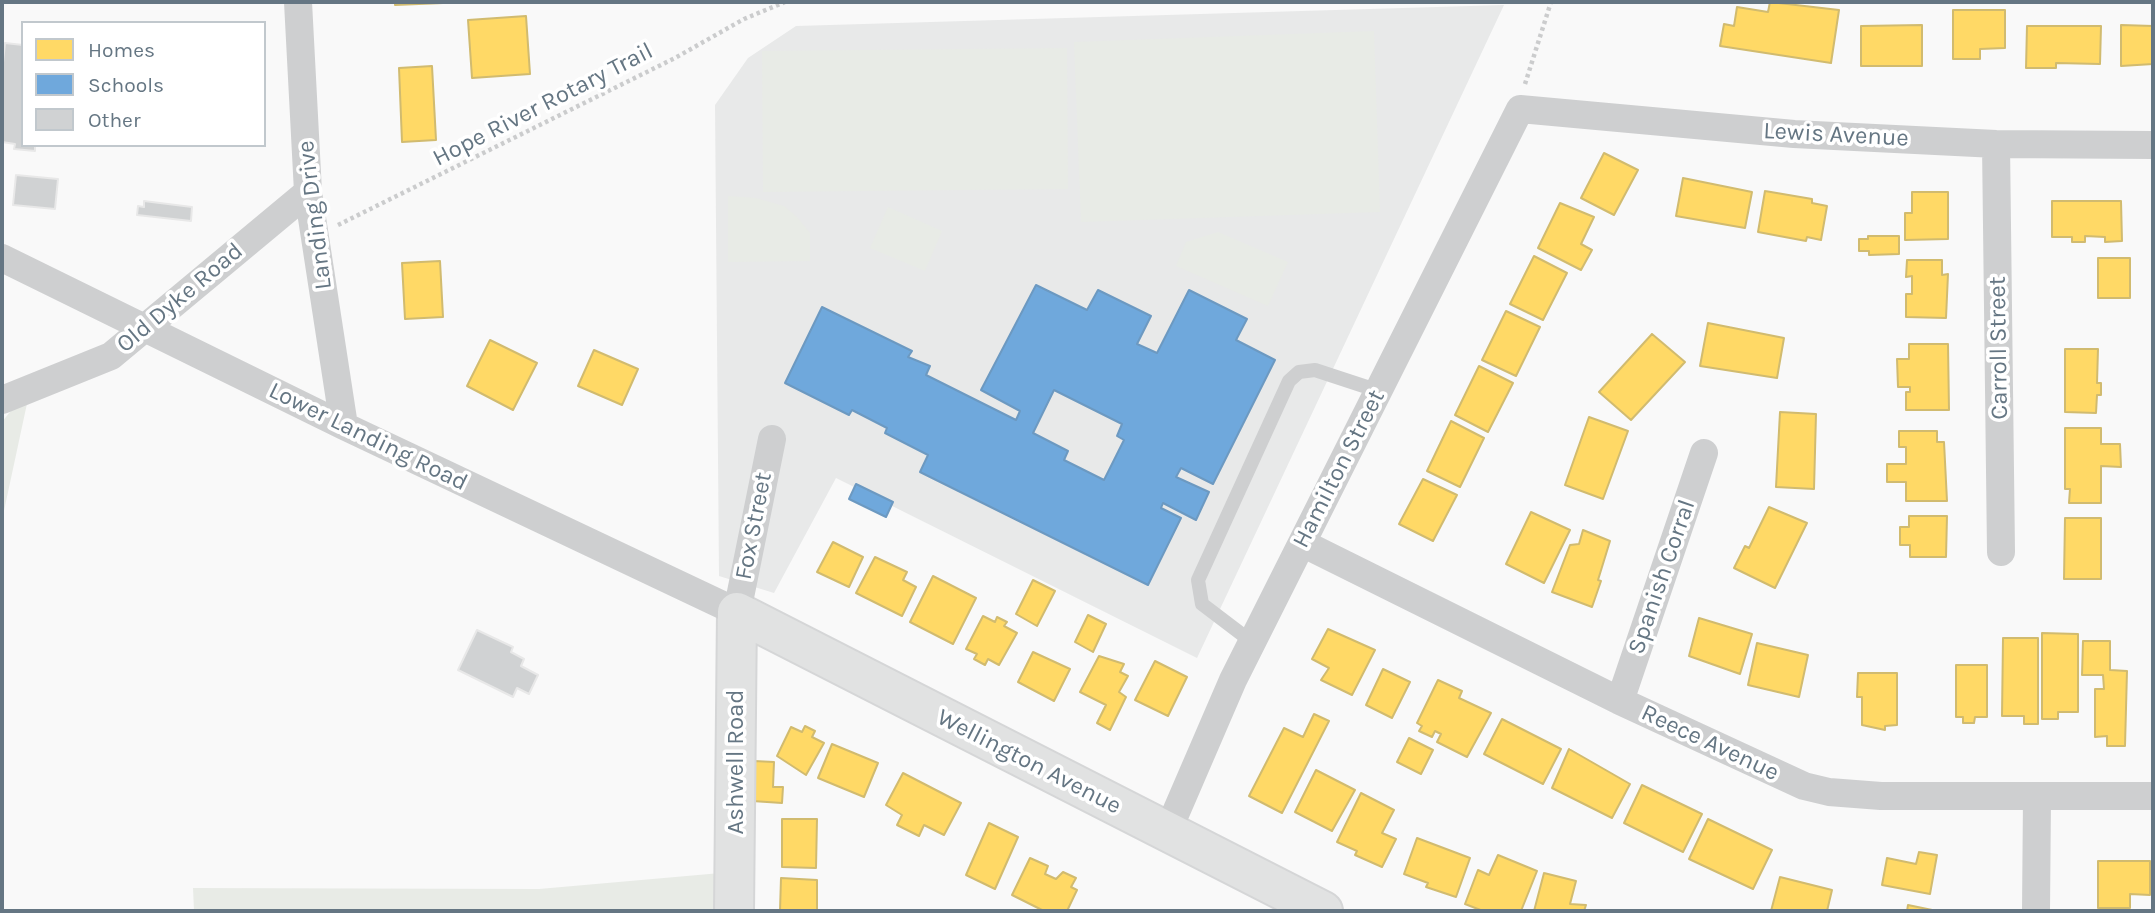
<!DOCTYPE html>
<style>
body{margin:0}
#map{position:relative;width:2155px;height:913px;overflow:hidden;background:#f9f9f9;font-family:Karla,sans-serif}
canvas{display:block}
.frame{position:absolute;inset:0;border:4px solid #657683;pointer-events:none}
.legend{position:absolute;left:21px;top:21px;width:245px;height:126px;box-sizing:border-box;background:#fff;border:2px solid #c1c8cd;margin:0;padding:9px 12px;list-style:none;font-size:21px;color:#657683}
.legend li{display:flex;align-items:center;gap:14px;height:35px}
.legend b{width:35px;border:2px solid #c1c8cd}
</style>
<div id="map">
<canvas width="2155" height="913"></canvas>
<div class="frame"></div>
<ul class="legend">
<li><b style="height:19px;background:#ffd966"></b>Homes</li>
<li><b style="height:19px;background:#6fa8dc"></b>Schools</li>
<li><b style="height:19px;background:#d0d2d3"></b>Other</li>
</ul>
</div>
<script>
const g = document.querySelector('canvas').getContext('2d');
g.lineJoin = 'round';
function fillPath(path, color) { g.fillStyle = color; g.fill(path, 'evenodd'); }
const shape = rows => new Path2D(rows.map(r => 'M' + r).join(''));
function trace(path, color, width, dash) { g.strokeStyle = color; g.lineWidth = width; g.lineCap = dash ? 'butt' : 'round'; g.setLineDash(dash || []); g.stroke(path); }
function drawText(font, color, halo, rows, align = 'center') {
  g.font = font + ' Karla,sans-serif'; g.lineWidth = 7; g.setLineDash([]); g.textBaseline = 'middle'; g.strokeStyle = halo; g.fillStyle = color; for (const [text, x, y, turn = 0] of rows) {
    g.save(); g.translate(x, y); g.rotate((+turn || 0) * Math.PI / 180); g.textAlign = isNaN(turn) ? turn : align; if (halo) g.strokeText(text, 0, 0); g.fillText(text, 0, 0); g.restore();
  }
}
fillPath(shape([
 [1504,5,1197,658,836,478,774,593,719,576,715,105,748,58,796,26]
]), '#e8e9e9');
fillPath(shape([
 [1374,31,1380,212,1081,222,1074,42],
 [1067,48,1068,189,763,192,762,51],
 [728,196,756,198,784,206,797,217,810,233,810,261,728,262],
 [888,207,942,231,925,271,870,248],
 [1218,232,1288,262,1268,306,1176,266,1186,242],
 [31,385,2,520,2,422],
 [732,872,733,911,194,911,193,888,539,889]
]), '#e8ebe6');
const homes = shape([
 [395,2,443,2,443,3,395,5,395,2],
 [1770,2,1839,10,1831,63,1720,46,1724,24,1734,26,1737,7,1768,12,1770,2],
 [1953,10,2005,10,2005,48,1980,49,1980,59,1953,59,1953,10],
 [526,16,530,74,472,78,468,20,526,16],
 [1922,25,1922,66,1861,66,1861,26,1922,25],
 [2121,25,2153,26,2153,64,2121,66,2121,25],
 [2027,26,2101,26,2100,64,2056,63,2056,68,2026,68,2027,26],
 [432,66,436,140,402,142,399,68,432,66],
 [1604,153,1638,170,1614,215,1581,198,1604,153],
 [1683,178,1752,192,1745,228,1676,216,1683,178],
 [1765,191,1812,199,1812,203,1827,206,1821,240,1807,237,1806,241,1758,232,1765,191],
 [1912,192,1948,192,1948,239,1905,240,1905,213,1912,213,1912,192],
 [2052,201,2121,201,2122,241,2105,242,2105,237,2085,236,2085,242,2072,242,2072,237,2052,237,2052,201],
 [1560,203,1594,217,1581,244,1592,250,1581,270,1538,248,1560,203],
 [1868,236,1899,236,1899,254,1869,255,1869,251,1859,251,1859,239,1868,239,1868,236],
 [1534,256,1567,273,1543,320,1510,304,1534,256],
 [2098,258,2130,258,2130,298,2098,298,2098,258],
 [1907,260,1942,260,1942,275,1948,274,1946,318,1906,317,1906,294,1912,294,1912,276,1906,277,1907,260],
 [440,261,443,317,405,319,402,263,440,261],
 [1506,311,1540,327,1516,376,1482,360,1506,311],
 [1708,323,1784,338,1777,378,1700,366,1708,323],
 [1652,334,1685,362,1631,420,1599,392,1652,334],
 [490,340,537,363,513,410,467,386,490,340],
 [1909,344,1948,344,1949,410,1906,410,1906,392,1910,392,1910,387,1898,387,1897,359,1909,359,1909,344],
 [2065,349,2098,349,2097,383,2101,383,2101,395,2097,395,2096,413,2065,412,2065,349],
 [594,350,638,369,622,405,578,386,594,350],
 [1479,366,1513,383,1488,432,1455,415,1479,366],
 [1780,412,1816,414,1814,489,1776,487,1780,412],
 [1589,417,1628,431,1603,499,1565,485,1589,417],
 [1451,421,1484,438,1460,487,1427,471,1451,421],
 [2065,428,2101,428,2101,444,2120,444,2121,467,2101,466,2101,503,2069,503,2070,489,2065,489,2065,428],
 [1899,431,1937,431,1937,442,1944,442,1947,501,1906,501,1906,482,1887,482,1887,464,1906,464,1906,447,1899,447,1899,431],
 [1423,479,1457,495,1433,541,1399,524,1423,479],
 [1769,507,1807,523,1775,588,1734,568,1745,546,1749,548,1769,507],
 [1531,512,1570,530,1544,583,1506,564,1531,512],
 [1909,516,1947,516,1946,557,1910,557,1910,545,1900,545,1900,527,1909,527,1909,516],
 [2065,518,2101,518,2101,579,2064,579,2065,518],
 [1583,530,1610,541,1598,580,1601,581,1592,607,1552,592,1570,545,1579,544,1583,530],
 [833,542,863,557,849,587,817,572,833,542],
 [875,557,907,572,903,580,916,587,902,616,856,593,875,557],
 [933,576,976,598,953,644,910,622,933,576],
 [1033,580,1055,591,1037,626,1016,614,1033,580],
 [1088,615,1106,624,1093,652,1075,642,1088,615],
 [983,616,995,622,997,617,1007,622,1004,626,1017,633,999,665,988,659,985,665,974,659,977,654,966,649,983,616],
 [1699,618,1752,634,1740,674,1689,656,1699,618],
 [1328,629,1375,650,1352,695,1321,680,1329,668,1312,659,1328,629],
 [2042,633,2078,634,2078,712,2058,712,2058,719,2042,719,2042,633],
 [2003,638,2038,638,2038,724,2024,724,2024,716,2002,716,2003,638],
 [2083,641,2110,641,2110,670,2127,671,2125,746,2107,746,2107,736,2095,737,2095,689,2104,689,2103,675,2082,675,2083,641],
 [1757,643,1808,655,1799,697,1748,685,1757,643],
 [1033,652,1070,669,1054,701,1018,682,1033,652],
 [1099,656,1124,664,1120,672,1128,676,1119,692,1126,697,1110,730,1097,723,1106,705,1080,692,1099,656],
 [1155,661,1187,677,1168,716,1135,700,1155,661],
 [1956,665,1987,665,1987,717,1975,717,1974,723,1963,723,1963,717,1956,717,1956,665],
 [1383,669,1410,682,1392,718,1366,705,1383,669],
 [1858,673,1897,673,1897,725,1885,726,1885,730,1862,725,1862,697,1857,697,1858,673],
 [1438,680,1462,691,1459,698,1491,713,1467,757,1437,742,1441,734,1435,731,1432,737,1419,731,1422,726,1417,723,1438,680],
 [1314,714,1329,721,1282,813,1249,796,1284,728,1303,737,1314,714],
 [1502,719,1561,749,1543,784,1484,754,1502,719],
 [805,726,815,731,812,737,824,743,806,775,777,756,791,727,802,732,805,726],
 [1409,738,1433,750,1421,774,1397,762,1409,738],
 [832,744,878,763,864,797,818,778,832,744],
 [1569,749,1630,784,1612,818,1552,788,1569,749],
 [754,761,774,762,773,787,783,787,782,803,752,801,754,761],
 [1316,770,1355,790,1332,831,1295,812,1316,770],
 [903,773,961,803,944,835,924,825,919,836,897,825,902,815,886,805,903,773],
 [1642,785,1702,814,1683,852,1624,823,1642,785],
 [1361,793,1394,810,1382,833,1396,839,1382,867,1355,855,1357,851,1337,842,1361,793],
 [782,819,817,819,816,868,782,867,782,819],
 [1708,819,1772,850,1753,889,1689,859,1708,819],
 [989,823,1018,837,995,889,966,875,989,823],
 [1417,838,1470,858,1456,897,1426,887,1428,883,1404,874,1417,838],
 [1919,852,1937,855,1930,894,1882,885,1887,858,1916,864,1919,852],
 [1498,855,1537,871,1521,911,1483,911,1465,904,1478,870,1489,875,1498,855],
 [1030,858,1048,866,1045,874,1056,879,1063,872,1076,878,1071,887,1077,890,1067,911,1044,911,1012,895,1030,858],
 [2098,861,2150,861,2150,895,2130,894,2130,908,2098,908,2098,861],
 [1544,873,1576,881,1570,904,1586,905,1584,911,1534,911,1544,873],
 [1780,877,1832,890,1827,911,1771,911,1780,877],
 [781,878,817,880,817,911,780,911,781,878],
 [1908,905,1937,911,1907,911,1908,905]
]);
fillPath(homes, '#ffd966');
trace(homes, '#d1bb6f', 2);
const schools = shape([
 [1036,285,1087,310,1098,290,1151,316,1137,344,1157,353,1189,290,1247,319,1236,340,1275,360,1213,484,1181,468,1176,477,1209,492,1196,520,1163,503,1161,508,1181,518,1148,585,920,472,928,455,885,433,887,428,852,410,849,415,785,383,822,307,912,351,908,357,930,366,926,375,1016,420,1020,411,981,390,1036,285],
 [1054,390,1122,424,1117,436,1124,440,1104,480,1064,460,1068,451,1033,433,1054,390],
 [856,484,893,502,886,517,849,499,856,484]
]);
fillPath(schools, '#6fa8dc');
trace(schools, '#6c99c1', 2);
const building = shape([
 [5,43,23,45,23,145,35,145,35,151,14,149,15,144,2,142,2,72,5,43],
 [16,175,58,179,55,209,13,205,16,175],
 [144,201,192,207,191,221,137,215,138,206,144,207,144,201],
 [477,630,513,647,511,652,524,659,521,666,538,675,529,694,517,688,513,697,458,670,477,630]
]);
fillPath(building, '#d0d2d3');
trace(building, '#e8e8e8', 2);
const secondary = shape([
 [734,911,737,612,1323,911]
]);
trace(secondary, '#d5d6d7', 42);
trace(shape([
 [1525,84,1551,2],
 [338,225,675,58,744,19,785,2]
]), '#cbcccd', 4.5, [3.5, 3.5]);
trace(shape([
 [1252,642,1202,604,1198,580,1289,381,1299,372,1315,370,1379,391]
]), '#cecfd0', 14);
trace(shape([
 [298,2,308,192,344,426],
 [1996,144,2001,552],
 [2,258,344,426,737,612,772,439],
 [2,400,111,356,308,192],
 [1302,543,1620,701,1804,786,1829,792,1881,796,2153,796],
 [1620,701,1704,453],
 [1167,833,1233,680,1520,109,1794,134,1996,144,2153,145],
 [2036,911,2037,797]
]), '#cecfd0', 28);
trace(secondary, '#e1e2e2', 38);
drawText('24px', '#657683', '#fff', [
 ["Hope River Rotary Trail",543,105,-27],
 ["Lewis Avenue",1836,135,3],
 ["Landing Drive",315,215,-97],
 ["Old Dyke Road",180,298,-40],
 ["Carroll Street",1999,348,-91],
 ["Lower Landing Road",368,437,26],
 ["Hamilton Street",1339,469,-63],
 ["Fox Street",754,526,-79],
 ["Spanish Corral",1662,577,-71],
 ["Reece Avenue",1710,743,25],
 ["Ashwell Road",736,762,-90],
 ["Wellington Avenue",1029,762,27]
]);
</script>
